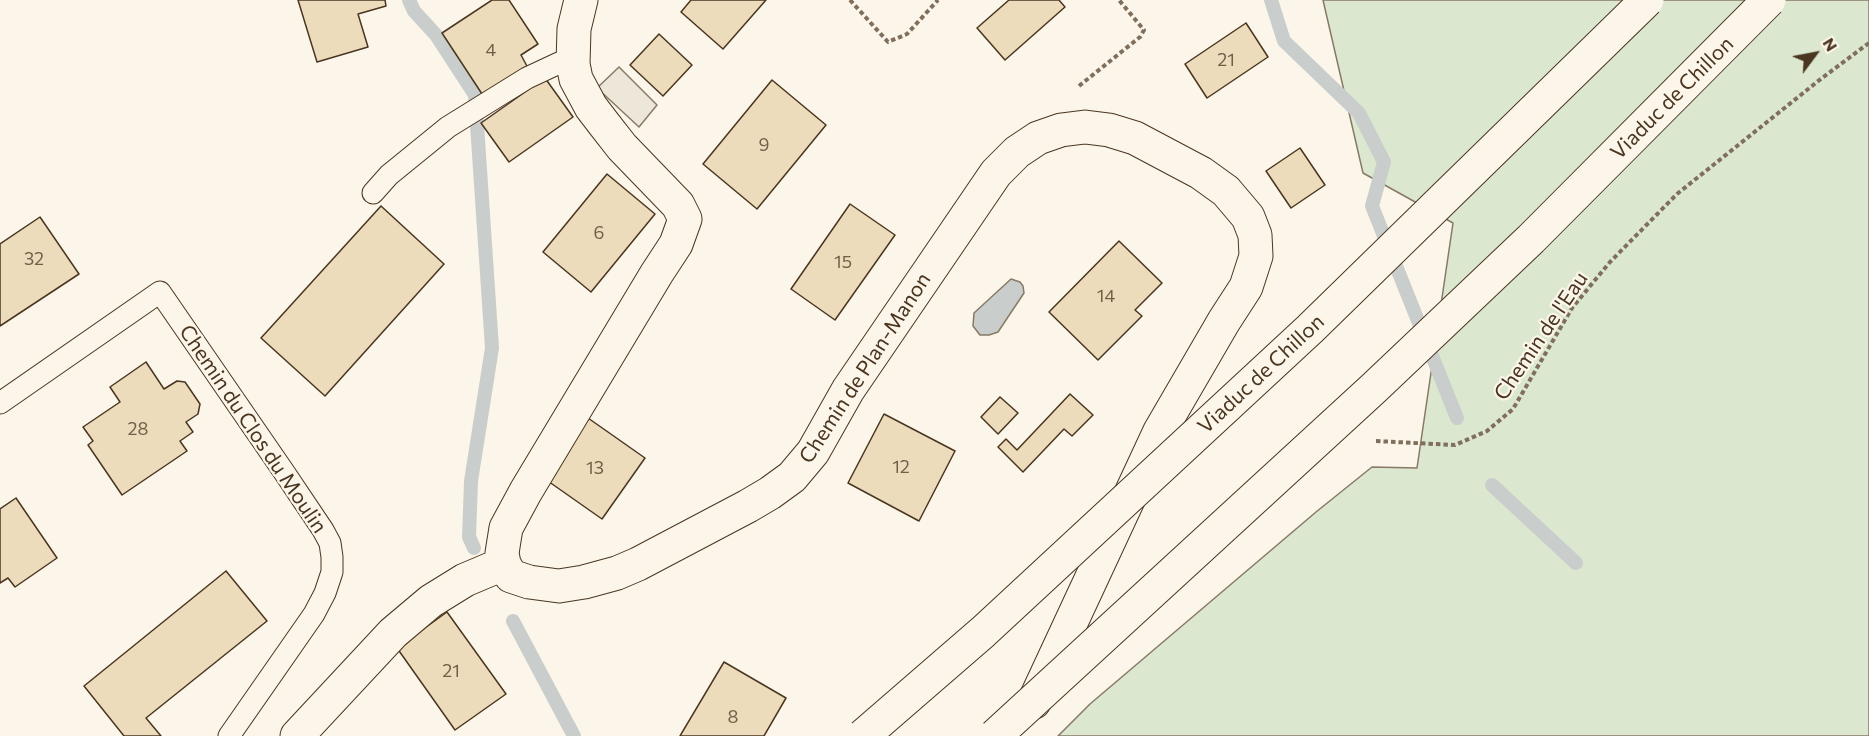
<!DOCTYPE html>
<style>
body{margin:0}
#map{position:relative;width:1869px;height:736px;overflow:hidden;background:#fbf6e9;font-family:Commissioner,sans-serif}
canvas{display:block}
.north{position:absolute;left:1785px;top:24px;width:60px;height:60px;-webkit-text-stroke:4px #fbf6e9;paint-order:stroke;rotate:58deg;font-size:16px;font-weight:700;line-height:24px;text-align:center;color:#4a3520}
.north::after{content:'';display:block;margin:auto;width:21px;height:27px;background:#4a3520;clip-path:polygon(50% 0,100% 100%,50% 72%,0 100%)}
</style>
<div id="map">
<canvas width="1869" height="736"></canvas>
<div class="north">N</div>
</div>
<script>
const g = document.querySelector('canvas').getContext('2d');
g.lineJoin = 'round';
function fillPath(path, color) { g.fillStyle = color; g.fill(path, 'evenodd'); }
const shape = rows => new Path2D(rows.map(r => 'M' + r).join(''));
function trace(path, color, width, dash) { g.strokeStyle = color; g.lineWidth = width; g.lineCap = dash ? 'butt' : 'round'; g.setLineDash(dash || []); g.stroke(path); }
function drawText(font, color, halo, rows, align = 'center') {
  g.font = font + ' Commissioner,sans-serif'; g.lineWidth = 4.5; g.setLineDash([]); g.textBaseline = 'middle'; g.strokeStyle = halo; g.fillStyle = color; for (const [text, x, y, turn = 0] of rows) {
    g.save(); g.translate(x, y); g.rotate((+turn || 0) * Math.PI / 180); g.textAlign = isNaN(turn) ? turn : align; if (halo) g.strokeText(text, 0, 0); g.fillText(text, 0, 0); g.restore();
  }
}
const green = shape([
 [1323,0,1869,0,1869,736,1058,736,1090,704,1316,512,1372,467,1417,468,1453,223,1363,173,1323,0]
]);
fillPath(green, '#dce7d0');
trace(green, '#887966', 1.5);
const parking = shape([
 [619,67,657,105,639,127,597,88,619,67]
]);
fillPath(parking, '#ede7d9');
trace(parking, '#887966', 1.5);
const water = shape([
 [1011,279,1020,282,1023,286,1024,293,998,332,989,335,980,335,973,326,974,313,1011,279]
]);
fillPath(water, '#c9cecd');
trace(water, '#887966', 1.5);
trace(shape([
 [409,0,414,11,436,35,475,95,492,348,471,481,469,537,474,548],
 [1271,0,1284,41,1359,113,1384,162,1372,206,1457,418],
 [1492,485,1576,563],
 [513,621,574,736]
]), '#c9cecd', 14);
const building = shape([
 [298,0,385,0,386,6,358,14,368,47,317,62,298,0],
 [492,0,509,0,538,44,521,55,528,68,484,97,442,33,492,0],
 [691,0,766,0,723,49,681,12,691,0],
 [1009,0,1059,0,1065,7,1005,60,977,28,1009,0],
 [1246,23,1268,57,1207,98,1185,64,1246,23],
 [659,34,692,65,663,96,630,65,659,34],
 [545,78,573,117,509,162,481,123,545,78],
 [772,80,826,125,757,209,703,164,772,80],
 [1300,148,1325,185,1291,208,1266,171,1300,148],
 [607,174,655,214,591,292,543,252,607,174],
 [850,204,895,235,835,320,791,289,850,204],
 [381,206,444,264,325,396,261,338,381,206],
 [40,217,79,274,0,326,0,244,40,217],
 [1119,241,1162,283,1135,310,1142,316,1098,360,1049,312,1119,241],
 [146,362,164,389,177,381,185,382,200,404,198,414,186,422,193,432,180,441,187,451,122,495,88,445,93,441,83,427,120,402,110,387,146,362],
 [1070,394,1093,415,1072,436,1064,429,1023,472,998,447,1006,439,1017,450,1070,394],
 [1000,397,1018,413,998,434,981,417,1000,397],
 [884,414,955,451,919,521,848,483,884,414],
 [588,418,645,458,602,519,545,479,588,418],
 [16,498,57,558,15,587,8,578,0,583,0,509,16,498],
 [226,571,267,621,146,718,161,736,124,736,84,686,226,571],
 [447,612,506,694,455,730,397,648,447,612],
 [724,662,786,698,764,736,680,736,724,662]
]);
fillPath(building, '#ecdcbc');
trace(building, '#4a3520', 1.5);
const lane = shape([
 [373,193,389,175,448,127,527,78,559,63,573,59],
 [0,403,160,292,284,472,323,530,330,543,332,557,332,572,325,593,314,614,229,736]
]);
const street = shape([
 [581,0,574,29,573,64,576,79,591,107,604,124,622,147,678,205,685,219,676,244,657,273,526,491,506,528,502,553,504,564,511,576,529,582,559,586,584,582,617,573,638,564,748,506,770,493,792,477,813,452,848,390,996,173,1017,152,1038,138,1061,130,1085,127,1109,130,1135,138,1201,173,1226,191,1248,217,1255,235,1256,256,1246,287,1224,321,1160,431,1034,702],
 [297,736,393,633,431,601,465,580,491,569,505,566]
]);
trace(lane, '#4a3520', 23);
trace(street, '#4a3520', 35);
trace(shape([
 [850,0,888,42,907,34,938,0],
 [1079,86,1140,37,1144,30,1119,0],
 [1376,441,1455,445,1487,431,1513,409,1572,308,1610,262,1677,194,1822,78,1869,43]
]), '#7f6f5c', 4, [4.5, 3]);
trace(lane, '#fbf6e9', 21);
trace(street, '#fbf6e9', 33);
const highwayBridge = shape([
 [863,736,983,632,1310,329,1647,0],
 [995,736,1374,388,1531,239,1769,0]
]);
trace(highwayBridge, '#4a3520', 35, []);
trace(highwayBridge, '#fbf6e9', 33);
drawText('18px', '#725f47', null, [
 ["4",491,50],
 ["21",1226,60],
 ["9",764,145],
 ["6",599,233],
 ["32",34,259],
 ["15",843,262],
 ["14",1106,296],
 ["28",138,429],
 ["12",901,467],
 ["13",595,468],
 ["21",451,671],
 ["8",733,717]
]);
drawText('21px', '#4a3520', '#fbf6e9', [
 ["Viaduc de Chillon",1672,98,-45],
 ["Chemin de l'Eau",1541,336,-56],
 ["Chemin de Plan-Manon",865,368,-57],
 ["Viaduc de Chillon",1261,374,-43],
 ["Chemin du Clos du Moulin",253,429,56]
]);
</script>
